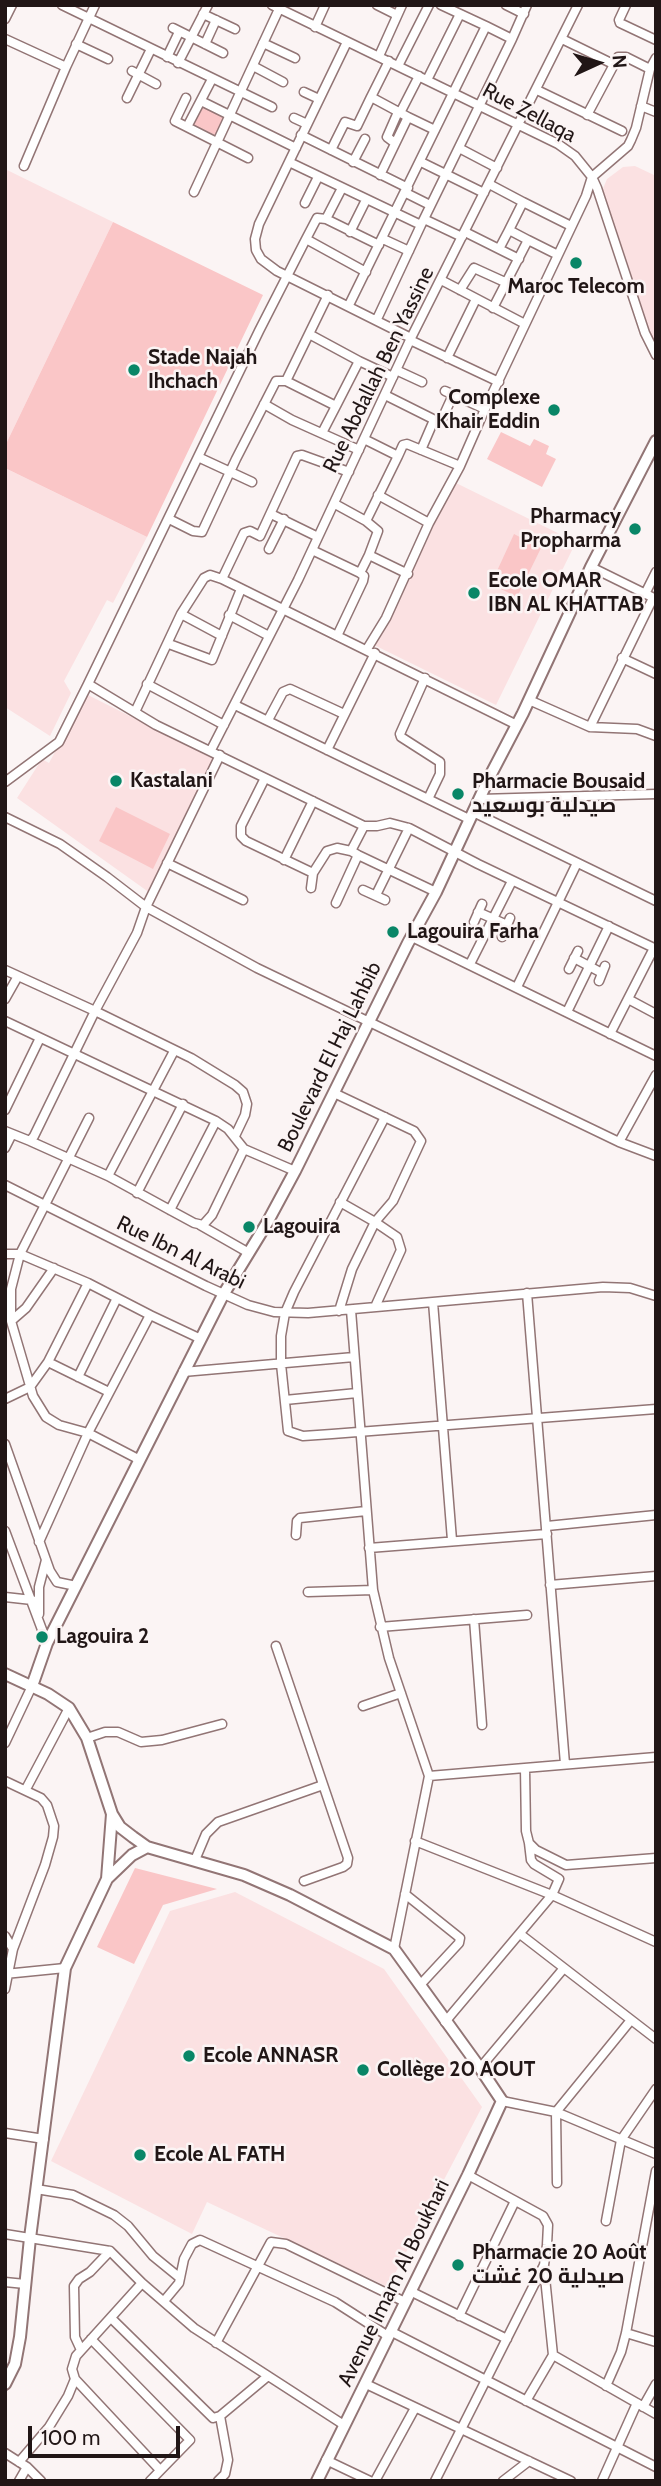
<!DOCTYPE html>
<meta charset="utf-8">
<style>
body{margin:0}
#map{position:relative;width:661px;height:2486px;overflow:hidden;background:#fbf4f4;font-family:Cabin,sans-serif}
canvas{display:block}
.frame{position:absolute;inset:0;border:7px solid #211616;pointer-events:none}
.north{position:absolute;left:563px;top:28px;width:70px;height:70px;-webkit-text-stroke:5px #fbf4f4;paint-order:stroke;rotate:86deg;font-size:19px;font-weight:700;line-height:28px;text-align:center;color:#211616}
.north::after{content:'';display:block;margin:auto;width:24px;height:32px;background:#211616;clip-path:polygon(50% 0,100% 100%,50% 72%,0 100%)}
.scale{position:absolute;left:28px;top:2426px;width:152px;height:32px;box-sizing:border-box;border:4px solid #211616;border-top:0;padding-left:9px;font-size:21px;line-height:24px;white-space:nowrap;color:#211616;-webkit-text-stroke:5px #fbf4f4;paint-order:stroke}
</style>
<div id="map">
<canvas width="661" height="2486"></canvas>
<div class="frame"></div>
<div class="north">N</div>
<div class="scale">100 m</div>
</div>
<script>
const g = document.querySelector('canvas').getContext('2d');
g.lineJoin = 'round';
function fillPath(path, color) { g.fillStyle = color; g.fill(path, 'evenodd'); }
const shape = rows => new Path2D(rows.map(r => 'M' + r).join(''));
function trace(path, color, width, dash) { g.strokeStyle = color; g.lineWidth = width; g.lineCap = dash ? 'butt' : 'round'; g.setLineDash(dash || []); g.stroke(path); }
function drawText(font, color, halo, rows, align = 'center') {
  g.font = font + ' Cabin,Cairo,sans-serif'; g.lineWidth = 5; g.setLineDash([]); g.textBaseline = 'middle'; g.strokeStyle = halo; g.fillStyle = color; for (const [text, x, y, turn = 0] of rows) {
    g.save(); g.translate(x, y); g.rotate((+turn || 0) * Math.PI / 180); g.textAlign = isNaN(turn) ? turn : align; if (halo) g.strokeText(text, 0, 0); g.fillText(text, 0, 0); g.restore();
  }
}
fillPath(shape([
 [635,166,656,176,656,344,647,329,602,191,607,179,623,167],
 [5,169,113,222,5,446],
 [5,468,147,537,113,603,107,600,64,681,71,693,50,736,5,707],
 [454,482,576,542,496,705,372,644],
 [86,694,215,759,150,893,17,798,42,759,49,763],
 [235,1892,384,1969,482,2107,388,2287,207,2202,192,2234,51,2161,170,1911]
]), '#fbe1e2');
fillPath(shape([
 [202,106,226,117,217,136,192,124],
 [113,222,263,295,147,537,5,468,5,446],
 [501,432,530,446,534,439,549,446,546,454,556,459,542,487,487,459],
 [514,534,541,548,517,597,491,584],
 [116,807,170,834,153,869,99,841],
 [135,1868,217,1889,163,1905,134,1964,97,1947]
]), '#fac6c7');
const street = shape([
 [62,5,272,107],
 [272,5,558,144,575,156,592,177,597,188,645,333,656,355],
 [377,5,397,15],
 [441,5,486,26],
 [506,5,524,14],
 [626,5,619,20,620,23,656,40],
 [203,14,235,29],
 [5,19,12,5],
 [315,27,325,5],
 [173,28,223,53],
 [5,39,66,67,95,5],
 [562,39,613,64],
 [347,42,259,224,255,239,256,250,261,259,277,271,411,338],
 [263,43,295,58],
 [76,44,108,59],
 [205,44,216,20],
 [379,56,402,5],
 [167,57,179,32],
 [178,63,208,5],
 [253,66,283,82],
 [398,66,429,5],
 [132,71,156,84],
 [212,79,187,127,248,158],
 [427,80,460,14],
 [537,90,622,131],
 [304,92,319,99],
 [127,98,151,49],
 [186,98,175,121,187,127],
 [201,101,296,148],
 [641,106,656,112],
 [400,113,419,76],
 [587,115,618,57,626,57,650,69],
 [408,117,435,130],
 [294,118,307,124],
 [301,135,408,188],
 [395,143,387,137,398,112],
 [459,148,497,168],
 [331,150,345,122,357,126,371,97],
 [289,162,421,225,512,39,527,5],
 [353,162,365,139],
 [421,162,484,193],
 [24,166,66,67],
 [380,175,408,117,371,97,389,61],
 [489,184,523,202,509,230,528,240,493,308],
 [342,188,326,219,379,245],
 [194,192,279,9],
 [406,193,430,205],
 [523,202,571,226],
 [305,203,318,177],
 [424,219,462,237],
 [350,232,366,200],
 [465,232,519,259],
 [306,239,317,218,326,219],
 [383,239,409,251],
 [528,240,558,255],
 [499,249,509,230],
 [441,280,525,324],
 [460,290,474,268,507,283],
 [349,305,486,26,512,39],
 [377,319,421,225],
 [309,334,359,361],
 [410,340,499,382],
 [447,358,476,299],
 [396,370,422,382],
 [286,381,328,295],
 [445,391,485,409],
 [385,395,437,421,442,419,453,395],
 [264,404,292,420,359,450],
 [322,433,336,406],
 [421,450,434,420],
 [398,456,403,445,407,444,460,466],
 [198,457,252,482],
 [349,472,302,455,297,456,260,536,250,531,244,533,222,579,517,725],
 [378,495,429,523],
 [335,504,366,521,398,456,364,439],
 [271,514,318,537],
 [169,519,193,531,202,532,236,459,276,381,286,381,336,406,359,361,393,377],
 [366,521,378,531,369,555],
 [269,549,284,519],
 [312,550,360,573],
 [591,567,656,599],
 [645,594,656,572],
 [181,614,222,636],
 [229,615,269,636],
 [337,636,363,581,364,576,360,573,369,555,408,574],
 [169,644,212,660,241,589],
 [367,649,386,618,429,523,460,466,485,409,586,196,592,177,628,146,631,140,636,128,650,69,656,58],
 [622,658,656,674],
 [425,678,400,734,401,737,440,762,440,774,428,799],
 [88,684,259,331,306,239,366,272],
 [147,684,224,725],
 [529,700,590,727,637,729,656,736],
 [235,705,469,819],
 [135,712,181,614,204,578,210,575,222,579],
 [268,720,283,692,290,689,344,714],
 [590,727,653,598],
 [211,750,298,580,411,338,578,5],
 [327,750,375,653],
 [265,778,241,826,241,836,246,841,313,873,311,888],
 [5,782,59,742,88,684,156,725,364,826,377,826,390,823,409,828,478,864,654,948,610,1034],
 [480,799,656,794],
 [473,812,656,901],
 [5,817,60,844,107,877,146,907,257,968,619,1142,656,1156],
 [358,855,436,892],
 [284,860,313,801],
 [167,863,243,900],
 [313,873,327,851,337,848,351,851],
 [363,890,385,900],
 [376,895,409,828],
 [336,903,358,855,351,851,364,826],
 [478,912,507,925],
 [474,922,482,904],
 [412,937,656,1056],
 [502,937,510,918],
 [574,958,602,973],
 [470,964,512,881],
 [569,969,578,951],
 [5,970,95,1011,191,1058,235,1085,243,1092,247,1104,245,1115,235,1136],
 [599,981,605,966],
 [517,987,577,863],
 [5,999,18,976],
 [628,999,656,1014],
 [567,1012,609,926],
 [5,1021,216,1121,170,1210],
 [174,1051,108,1176,170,1210,194,1223,203,1225,212,1215,244,1149],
 [334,1093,414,1131,421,1141,393,1201,375,1222,340,1202],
 [5,1110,40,1038],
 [385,1117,294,1292,285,1313,281,1336,281,1364,288,1431,303,1436,332,1434,656,1409],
 [216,1121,228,1129,244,1149,295,1171],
 [5,1131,30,1141,34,1136,95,1011,137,933,146,907,220,755],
 [30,1141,108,1176],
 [619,1142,656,1075],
 [5,1148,12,1134],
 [5,1185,206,1286,248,1305,274,1312,308,1313,603,1287,630,1288,656,1296],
 [137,1193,183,1104],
 [200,1225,249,1253],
 [5,1254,20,1254,88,1283,150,1315,88,1433,39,1542],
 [54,1268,26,1308,11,1321,33,1396,46,1417,59,1425,88,1433,140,1460],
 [88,1283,48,1362,109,1392],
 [527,1293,565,1764],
 [433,1302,452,1540],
 [351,1310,373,1590,389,1658,429,1776,394,1949],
 [339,1311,352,1269,375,1222,397,1237,401,1250,375,1307],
 [150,1315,201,1339],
 [11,1321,11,1289,20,1254,89,1118],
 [183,1372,354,1357],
 [78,1377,117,1298],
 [5,1399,30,1387,48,1362],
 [285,1400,357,1393],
 [5,1444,50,1571,57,1582,76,1586],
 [547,1526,656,1515],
 [5,1531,47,1643],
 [296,1535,297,1521,300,1518,366,1511],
 [369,1548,547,1534],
 [550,1585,656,1576],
 [308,1592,373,1590],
 [5,1597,32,1600],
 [39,1614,39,1587,46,1560],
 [474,1619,482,1725],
 [380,1627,527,1615],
 [276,1646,348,1858,347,1864,343,1867,304,1881],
 [363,1706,401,1693],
 [87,1738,105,1732,118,1732,141,1742,162,1740,222,1724],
 [5,1743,32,1686],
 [525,1768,526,1831,529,1843,536,1850,566,1865,656,1858],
 [429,1776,656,1757],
 [5,1781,41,1798,47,1805,54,1826,53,1837,45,1865,13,1949,5,1989],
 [26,1789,69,1708],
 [415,1841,552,1895,656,1942],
 [195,1860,206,1834,218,1822,323,1785],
 [405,1894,460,1938,459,1943,420,1985],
 [520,1934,564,1968],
 [5,1936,13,1949],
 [5,1974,65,1968],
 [445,2022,552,1895,559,1879,534,1864,531,1860,529,1843],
 [480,2068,564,1968,656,2039],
 [502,2101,556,2112,656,2154],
 [5,2133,44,2139],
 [557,2183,556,2112,631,2020],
 [36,2189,73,2195,114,2215,128,2226,153,2256,180,2278],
 [606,2221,621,2140,656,2089],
 [5,2234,110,2251,142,2283,194,2328,344,2425],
 [5,2282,25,2284],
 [410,2291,507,2339],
 [164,2301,179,2283,184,2259,192,2244,200,2240,335,2302,388,2336],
 [459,2316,515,2201],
 [111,2318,213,2418,220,2416,268,2376],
 [390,2331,656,2467],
 [626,2333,656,2342],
 [91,2339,190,2440,150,2481],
 [216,2343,271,2242,286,2244,405,2302],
 [81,2350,75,2337,74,2286,79,2279,90,2272,110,2251],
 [553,2355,656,2414],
 [75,2379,160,2470],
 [366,2384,571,2481],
 [606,2386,621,2352,626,2333,656,2171],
 [526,2401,553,2355,544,2268],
 [643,2407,656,2384],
 [5,2453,27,2467,41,2481],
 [326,2460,370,2481],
 [19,2462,49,2427,68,2396,75,2379,72,2369,76,2356,142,2283],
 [19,2481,27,2467],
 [218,2481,225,2474,228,2460,220,2416],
 [375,2481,415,2408],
 [435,2481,544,2265,547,2245,548,2225,543,2216,468,2175],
 [503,2481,529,2461],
 [602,2481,637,2403]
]);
const secondary = shape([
 [5,1674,48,1694,69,1708,87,1738,112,1814,120,1827,133,1837,147,1847,244,1875,290,1895,394,1949,480,2068,502,2101,468,2175,317,2481],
 [32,1686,47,1643,223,1295,267,1223,295,1171,408,943,436,892,489,778,523,713,591,567,656,441],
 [107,1879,112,1814],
 [5,2384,15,2364,20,2337,30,2238,65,1968,107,1879,132,1855,147,1847]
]);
trace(street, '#927575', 11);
trace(secondary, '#927575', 14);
trace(street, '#fff', 8);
trace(secondary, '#fff', 10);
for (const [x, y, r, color] of [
 [576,263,7,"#098667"],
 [134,370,7,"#098667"],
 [554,410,7,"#098667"],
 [635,529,7,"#098667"],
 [474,593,7,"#098667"],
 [116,781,7,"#098667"],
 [458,794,7,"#098667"],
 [393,932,7,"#098667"],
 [249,1227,7,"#098667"],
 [42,1637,7,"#098667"],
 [189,2056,7,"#098667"],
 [363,2070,7,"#098667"],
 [140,2155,7,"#098667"],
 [458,2265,7,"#098667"]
]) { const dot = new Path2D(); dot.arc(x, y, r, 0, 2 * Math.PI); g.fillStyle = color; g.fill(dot); trace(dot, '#fbf4f4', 2.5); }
drawText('21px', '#211616', '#fbf4f4', [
 ["Rue Zellaqa",529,113,28],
 ["Rue Abdallah Ben Yassine",379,370,-64],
 ["Boulevard El Haj Lahbib",330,1057,-64],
 ["Rue Ibn Al Arabi",181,1253,26],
 ["Avenue Imam Al Boukhari",394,2283,-64]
]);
drawText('bold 21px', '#211616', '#fbf4f4', [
 ["Maroc Telecom",576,287,"center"],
 ["Stade Najah",148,358],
 ["Ihchach",148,382],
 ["Complexe",540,398,"right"],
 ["Khair Eddin",540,422,"right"],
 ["Pharmacy",621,517,"right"],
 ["Propharma",621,541,"right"],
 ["Ecole OMAR",488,581],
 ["IBN AL KHATTAB",488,605],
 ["Kastalani",130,781],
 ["Pharmacie Bousaid",472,782],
 ["صيدلية بوسعيد",472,806],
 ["Lagouira Farha",407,932],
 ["Lagouira",263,1227],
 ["Lagouira 2",56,1637],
 ["Ecole ANNASR",203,2056],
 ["Collège 20 AOUT",377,2070],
 ["Ecole AL FATH",154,2155],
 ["Pharmacie 20 Août",472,2253],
 ["صيدلية 20 غشت",472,2277]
], 'left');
</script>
